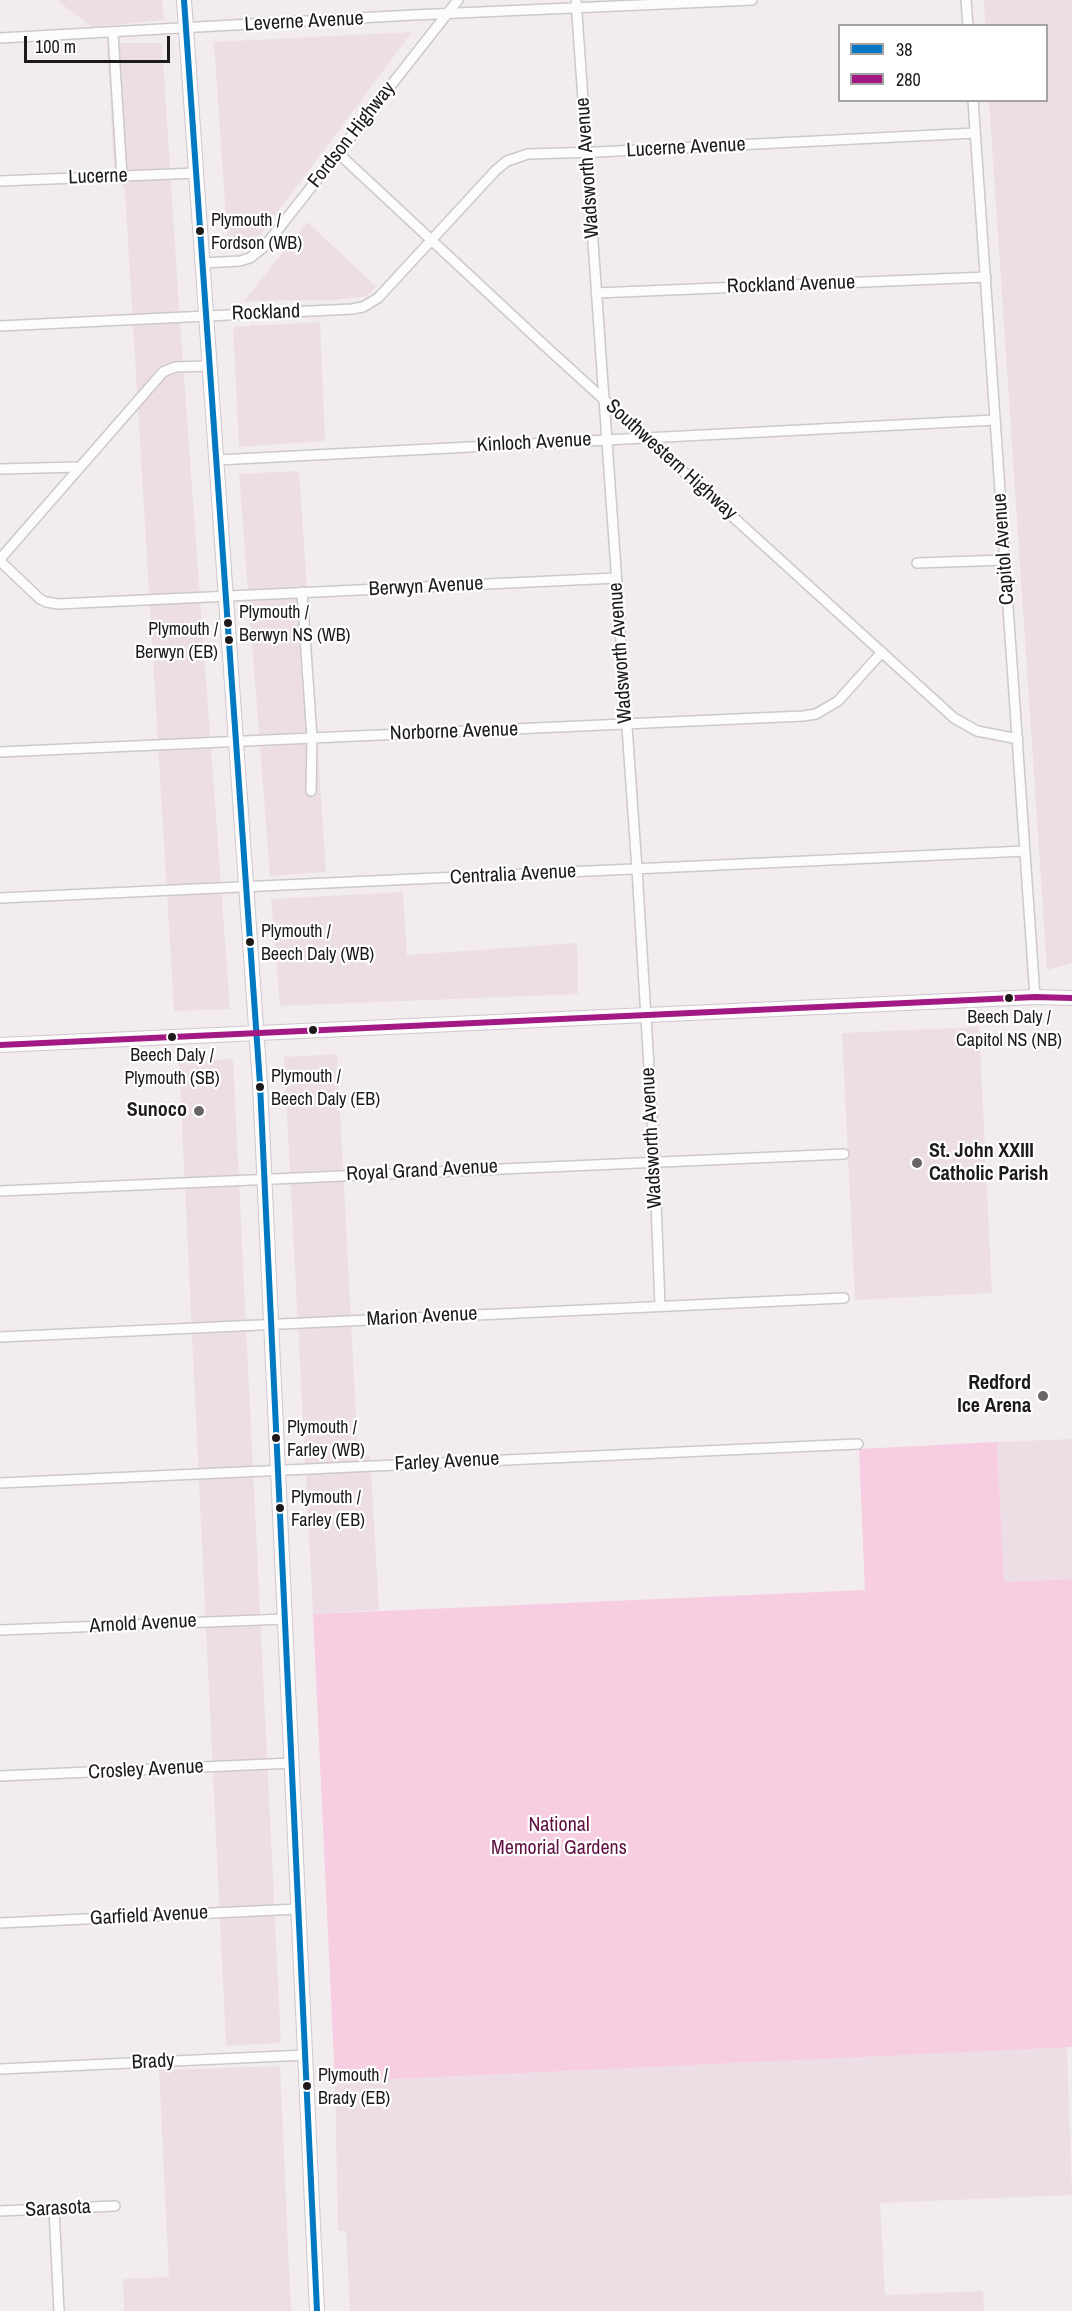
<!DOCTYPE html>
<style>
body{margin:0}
#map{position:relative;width:1072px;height:2311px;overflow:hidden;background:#f2ecef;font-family:"Archivo Narrow",sans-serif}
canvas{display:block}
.legend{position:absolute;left:838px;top:24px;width:210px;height:78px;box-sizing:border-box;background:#fff;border:2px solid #a5a3a4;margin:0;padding:8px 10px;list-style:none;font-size:18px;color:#1e191b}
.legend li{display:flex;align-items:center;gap:12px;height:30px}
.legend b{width:30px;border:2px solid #a5a3a4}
.scale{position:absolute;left:24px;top:36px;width:146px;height:27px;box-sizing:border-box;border:3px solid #1e191b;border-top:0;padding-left:8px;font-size:18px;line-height:21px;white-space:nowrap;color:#1e191b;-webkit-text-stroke:4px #fff;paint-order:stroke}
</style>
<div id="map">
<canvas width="1072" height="2311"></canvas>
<ul class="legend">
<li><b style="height:8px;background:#0079c2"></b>38</li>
<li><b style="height:8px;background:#a31984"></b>280</li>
</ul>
<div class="scale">100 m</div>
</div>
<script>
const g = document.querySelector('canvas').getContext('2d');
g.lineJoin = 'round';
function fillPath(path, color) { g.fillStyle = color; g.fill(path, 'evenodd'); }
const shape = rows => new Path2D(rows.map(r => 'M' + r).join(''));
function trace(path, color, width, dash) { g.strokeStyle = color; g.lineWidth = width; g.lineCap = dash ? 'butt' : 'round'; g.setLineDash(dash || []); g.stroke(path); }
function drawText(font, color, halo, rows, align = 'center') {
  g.font = font + ' "Archivo Narrow",sans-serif'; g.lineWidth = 4.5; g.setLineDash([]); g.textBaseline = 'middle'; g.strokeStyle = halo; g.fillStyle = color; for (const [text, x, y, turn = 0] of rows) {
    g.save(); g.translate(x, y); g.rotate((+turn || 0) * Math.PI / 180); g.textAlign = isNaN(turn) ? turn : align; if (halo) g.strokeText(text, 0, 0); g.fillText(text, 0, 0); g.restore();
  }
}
fillPath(shape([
 [60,0,162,0,164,20,92,27,59,2],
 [984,0,1072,0,1072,963,1047,970,989,101,1046,100,1046,26,985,25],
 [412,32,253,245,228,248,214,42],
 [107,43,162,43,179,308,230,1009,174,1011,125,191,114,169],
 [307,222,376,286,368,296,332,300,244,301],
 [320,322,325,441,239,447,233,327],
 [299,471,326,872,270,876,239,474],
 [403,892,407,955,577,943,578,994,280,1006,271,899],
 [979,1027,992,1293,855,1300,842,1033],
 [337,1054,358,1455,370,1455,379,1610,313,1614,284,1057],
 [233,1059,281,2043,226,2046,179,1062],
 [1072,1439,1072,1579,1004,1582,997,1442],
 [1067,2047,1072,2195,880,2203,885,2295,983,2291,984,2311,350,2311,346,2231,338,2231,335,2082],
 [280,2066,291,2311,124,2311,123,2279,169,2277,159,2070]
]), '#eddee5');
fillPath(shape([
 [997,1442,1004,1582,1072,1579,1072,2047,335,2082,313,1614,865,1590,859,1449]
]), '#f6cde1');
const street = shape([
 [576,0,637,869,654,1150,660,1306],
 [966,0,968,26],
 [113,33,122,176],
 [0,38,413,15,752,0],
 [973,100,1035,997],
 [338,153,544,345,954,718,977,731,1018,739],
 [0,181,197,173],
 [203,263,240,261,250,258,265,246,458,0],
 [596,293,986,277],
 [0,326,352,309,363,307,378,298,496,170,507,161,528,154,597,152,975,133],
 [217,460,995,420],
 [0,469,79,467],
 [0,559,163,372,175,367,209,366],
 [0,561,40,599,46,602,58,604,616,578],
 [917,563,1005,560],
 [302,592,312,738,311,791],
 [0,752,803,716,816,714,838,701,882,652],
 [0,898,1025,851],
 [0,1191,844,1154],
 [0,1337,844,1298],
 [0,1483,858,1444],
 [0,1630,285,1619],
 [0,1776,292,1763],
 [0,1923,298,1909],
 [0,2069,305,2055],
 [54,2209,59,2311],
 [0,2211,115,2206]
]);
const secondary = shape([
 [184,0,260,1084,317,2311],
 [0,1045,1035,997,1072,998]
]);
trace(street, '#cdc8cb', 12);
trace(secondary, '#cdc8cb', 16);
trace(street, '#fdfcfd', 9);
trace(secondary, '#fdfcfd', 14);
trace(shape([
 [184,0,260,1084,317,2311]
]), '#0079c2', 6);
trace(shape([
 [0,1045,1035,997,1072,998]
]), '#a31984', 6);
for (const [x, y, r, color] of [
 [200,231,5,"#1e191b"],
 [228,623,5,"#1e191b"],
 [229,640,5,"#1e191b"],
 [250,942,5,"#1e191b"],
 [1009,998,5,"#1e191b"],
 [313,1030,5,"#1e191b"],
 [172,1037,5,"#1e191b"],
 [260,1087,5,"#1e191b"],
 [199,1111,6,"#686365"],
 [917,1163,6,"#686365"],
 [1043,1396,6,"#686365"],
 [276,1438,5,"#1e191b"],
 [280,1508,5,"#1e191b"],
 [307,2086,5,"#1e191b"]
]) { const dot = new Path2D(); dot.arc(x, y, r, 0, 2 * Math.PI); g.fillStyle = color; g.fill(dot); trace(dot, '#fff', 2); }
drawText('18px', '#1e191b', '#fff', [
 ["Plymouth /",211,221],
 ["Fordson (WB)",211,244],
 ["Plymouth /",239,613],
 ["Berwyn NS (WB)",239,636],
 ["Plymouth /",218,630,"right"],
 ["Berwyn (EB)",218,653,"right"],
 ["Plymouth /",261,932],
 ["Beech Daly (WB)",261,955],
 ["Beech Daly /",1009,1018,"center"],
 ["Capitol NS (NB)",1009,1041,"center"],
 ["Beech Daly /",172,1056,"center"],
 ["Plymouth (SB)",172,1079,"center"],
 ["Plymouth /",271,1077],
 ["Beech Daly (EB)",271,1100],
 ["Plymouth /",287,1428],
 ["Farley (WB)",287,1451],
 ["Plymouth /",291,1498],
 ["Farley (EB)",291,1521],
 ["Plymouth /",318,2076],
 ["Brady (EB)",318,2099]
], 'left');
drawText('20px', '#1e191b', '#fff', [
 ["Leverne Avenue",304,22,-3],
 ["Fordson Highway",352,135,-52],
 ["Lucerne Avenue",686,148,-3],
 ["Wadsworth Avenue",588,168,-94],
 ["Lucerne",98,177,-2],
 ["Rockland Avenue",791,285,-2],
 ["Rockland",266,313,-2],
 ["Kinloch Avenue",534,443,-3],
 ["Southwestern Highway",671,460,42],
 ["Capitol Avenue",1004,549,-94],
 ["Berwyn Avenue",426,587,-3],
 ["Wadsworth Avenue",621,653,-94],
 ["Norborne Avenue",454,732,-2],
 ["Centralia Avenue",513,875,-3],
 ["Wadsworth Avenue",652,1138,-93],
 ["Royal Grand Avenue",422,1171,-3],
 ["Marion Avenue",422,1317,-3],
 ["Farley Avenue",447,1462,-3],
 ["Arnold Avenue",143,1624,-3],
 ["Crosley Avenue",146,1770,-3],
 ["Garfield Avenue",149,1916,-3],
 ["Brady",153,2062,-3],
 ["Sarasota",58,2209,-3]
]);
drawText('bold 20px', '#1e191b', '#fff', [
 ["Sunoco",187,1111],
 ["St. John XXIII",929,1152,"left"],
 ["Catholic Parish",929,1175,"left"],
 ["Redford",1031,1384],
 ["Ice Arena",1031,1407]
], 'right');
drawText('20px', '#601041', '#fff', [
 ["National",559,1826],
 ["Memorial Gardens",559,1849]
]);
</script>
